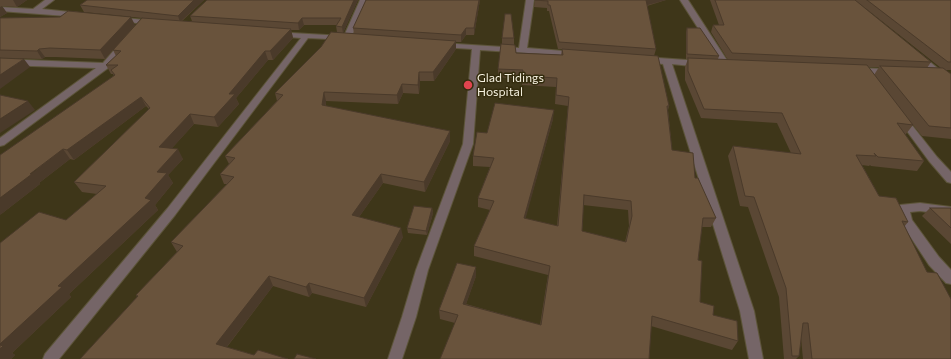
<!DOCTYPE html>
<style>
body{margin:0}
canvas{display:block;background:#3e3619}
</style>
<canvas width="951" height="359"></canvas>
<script>
const g = document.querySelector('canvas').getContext('2d');
g.lineJoin = 'round';
const shape = rows => new Path2D(rows.map(r => 'M' + r).join(''));
function trace(path, color, width, dash) { g.strokeStyle = color; g.lineWidth = width; g.lineCap = dash ? 'butt' : 'round'; g.setLineDash(dash || []); g.stroke(path); }
function fillPath(path, color) { g.fillStyle = color; g.fill(path, 'evenodd'); }
function drawText(font, color, halo, rows, align = 'center') {
  g.font = font + ' Commissioner,sans-serif'; g.lineWidth = 3; g.setLineDash([]); g.textBaseline = 'middle'; g.strokeStyle = halo; g.fillStyle = color; for (const [text, x, y, turn = 0] of rows) {
    g.save(); g.translate(x, y); g.rotate((+turn || 0) * Math.PI / 180); g.textAlign = isNaN(turn) ? turn : align; if (halo) g.strokeText(text, 0, 0); g.fillText(text, 0, 0); g.restore();
  }
}
const minor = shape([
 [45,0,54,0,42,9,79,13,83,15,79,17,0,11,0,7,33,9,45,0],
 [360,0,368,0,350,40,308,38,175,215,59,359,43,359,45,354,167,209,301,38,277,36,273,34,274,32,344,36,360,0],
 [526,0,534,0,527,48,576,52,580,54,576,56,480,50,473,144,428,270,416,317,402,359,388,359,402,317,416,270,463,144,472,49,441,47,437,45,441,43,519,48,526,0],
 [680,0,688,0,730,65,729,67,723,67,680,0],
 [115,17,155,21,159,23,155,25,118,21,115,21,115,17],
 [121,42,124,42,128,44,108,68,4,145,0,146,0,138,96,68,0,65,0,59,103,63,121,42],
 [914,54,920,54,951,79,951,86,948,85,914,58,913,56,914,54],
 [644,57,701,61,705,64,701,67,672,64,754,311,763,359,749,359,740,311,663,64,641,62,640,60,641,58,644,57],
 [856,68,891,69,895,72,891,75,853,73,852,71,853,69,856,68],
 [901,114,904,115,937,157,951,172,951,183,947,182,929,161,898,119,896,117,898,115,901,114],
 [920,203,951,207,951,215,920,211,910,212,912,220,939,257,951,270,951,284,946,283,929,265,900,221,898,208,900,205,920,203]
]);
trace(minor, '#5c5439', 2);
fillPath(minor, '#756567');
fillPath(shape([
 [0,0,27,0,17,7,2,6,7,13,0,17],
 [204,0,182,21,192,21,190,16,207,0,358,0,343,33,354,33,353,28,480,0,474,35,466,35,461,42,456,42,456,49,434,81,420,81,419,94,403,93,398,104,326,101,326,106,450,131,450,141,425,192,383,183,359,217,403,237,366,307,312,293,309,297,273,286,227,347,254,355,288,359,80,359,137,297,136,295,177,252,171,242,227,184,224,184,220,174,229,164,225,156,277,101,275,93,337,32,336,26,337,25,304,25,299,30,291,30,293,38,273,60,268,60,236,98,239,104,218,127,194,124,172,148,183,159,168,175,173,183,155,205,158,210,69,294,71,297,12,353,15,355,11,359,0,359,66,220,97,194,82,192,74,182,149,109,146,106,74,160,70,159,39,183,40,184,0,215,114,76,113,74,111,74,106,65,116,56,113,50,142,18,84,12,80,5],
 [535,0,666,0,647,6,656,49,654,56,669,106,668,110,672,150,695,178,716,218,711,227,702,227,698,260,700,302,738,341,732,350,651,326,649,359,455,323,440,319,439,310,476,276,466,304,540,325,548,275,474,256,474,246,490,210,478,207,478,198,490,167,473,166,473,156,487,133,553,119,525,219,557,226,568,106,555,104,556,87,522,85,522,79,498,77,498,69,502,44,502,38,514,38,514,45,516,53,561,55,562,49,558,49,549,11,547,11,547,8,534,7],
 [583,205,628,210,629,226,625,242,582,231],
 [710,0,951,0,951,70,945,70,951,74,951,139,922,136,913,125,906,134,905,134,924,161,917,171,871,166,870,165,869,166,862,165,879,196,908,222,904,227,951,359,803,359,801,338,799,356,796,359,784,359,779,297,748,207,740,206,728,156,733,146,791,153,777,123,701,118,685,80,685,67,688,59,686,59,686,32,687,28,719,56,718,59,728,60,711,32,713,25,719,25],
 [859,3,941,68,927,68,931,62],
 [868,67,879,67,874,75],
 [0,18,135,25,105,59,56,57,45,57,42,59,0,58],
 [432,208,433,213,427,235,408,233,407,228],
 [930,208,951,208,951,244,922,216]
]), '#5a4734');
fillPath(shape([
 [13,0,27,0,17,7],
 [194,0,204,0,180,22,178,16],
 [354,0,358,0,343,33,342,27],
 [479,0,480,0,474,35,474,28],
 [646,0,666,0,644,6],
 [2,6,7,13,0,17,0,7],
 [131,17,135,25,105,59,100,50],
 [302,18,304,25,299,30,298,23],
 [466,28,466,35,461,42,461,35],
 [291,29,293,38,273,60,270,51],
 [456,41,456,49,434,81,433,72],
 [39,49,45,57,42,59,37,51],
 [265,51,268,60,236,98,239,104,218,127,214,117,229,94],
 [24,59,30,67,0,89,0,75],
 [419,72,420,81,419,94,418,85],
 [402,84,403,93,398,104,397,95],
 [324,92,326,101,325,114,322,105],
 [141,97,146,106,74,160,67,150],
 [28,101,35,110,0,133,0,119],
 [554,110,553,119,523,228,524,218],
 [190,114,194,124,164,157,159,147],
 [450,131,450,141,425,192,424,182],
 [63,149,70,159,39,183,40,184,0,215,0,198],
 [178,149,183,159,168,175,173,183,155,205,158,210,69,294,71,297,12,353,15,355,11,359,0,359,0,344,145,198,157,172],
 [381,174,383,183,354,224,352,215],
 [432,208,433,213,427,235,426,231],
 [401,228,403,237,366,307,364,298],
 [476,267,476,276,463,313,463,304],
 [269,276,273,286,222,353,216,344],
 [309,283,312,293,309,297,306,287]
]), '#4a3a2a');
const building = shape([
 [87,0,194,0,178,16,80,5,87,0],
 [207,0,354,0,342,27,336,26,341,18,302,18,298,23,190,16,207,0],
 [366,0,479,0,474,28,466,28,461,35,353,28,366,0],
 [535,0,646,0,656,49,559,42,550,5,548,5,548,1,535,0],
 [715,0,855,0,931,62,732,53,713,25,724,25,715,0],
 [867,0,951,0,951,62,948,62,867,0],
 [68,11,131,17,100,50,50,48,39,49,37,51,0,50,0,18,60,17,68,11],
 [505,14,511,14,514,38,502,38,505,14],
 [142,18,291,29,270,51,265,51,229,94,235,94,214,117,190,114,159,147,178,149,157,172,167,173,145,198,151,200,58,286,62,287,0,344,0,243,39,212,66,220,106,186,74,182,150,108,141,97,67,150,63,149,30,174,32,174,0,198,0,155,115,75,111,70,118,65,106,65,121,51,113,50,142,18],
 [687,28,700,28,719,56,687,54,687,28],
 [331,32,456,41,433,72,419,72,418,85,402,84,397,95,324,92,322,105,450,131,424,182,381,174,352,215,401,228,364,298,309,283,306,287,269,276,216,344,254,355,258,350,288,359,80,359,138,296,136,295,183,246,171,242,234,177,220,174,235,158,225,156,283,95,275,93,321,47,331,32],
 [501,44,515,45,516,53,563,55,562,49,658,56,669,106,667,106,672,150,693,153,695,178,698,178,716,218,703,218,698,260,702,261,700,302,714,306,713,315,737,321,738,341,652,316,649,359,440,359,458,315,439,310,457,263,476,267,463,304,541,325,550,266,474,246,494,201,478,198,494,158,473,156,477,132,487,133,495,103,554,110,524,218,558,226,569,97,556,95,557,78,522,76,523,70,498,69,501,44],
 [584,195,631,201,632,216,626,242,582,231,584,195],
 [0,58,24,59,0,75,0,58],
 [688,58,867,65,913,125,897,123,924,161,878,157,874,153,876,156,856,155,879,196,896,198,908,222,902,221,927,272,937,273,951,299,951,359,812,359,808,323,803,323,799,356,792,356,786,288,754,197,745,196,733,146,801,154,782,113,704,109,688,71,688,58],
 [880,66,943,68,951,74,951,128,929,126,880,66],
 [0,95,28,101,0,119,0,95],
 [414,206,432,208,426,231,407,228,414,206],
 [930,208,951,208,951,228,930,208],
 [0,345,3,346,0,349,0,345],
 [297,354,316,359,294,359,297,354]
]);
fillPath(building, '#69533c');
trace(building, '#4a3a2a', 1);
for (const [x, y, r, color] of [
 [468,85,5,"#e0444e"]
]) { const dot = new Path2D(); dot.arc(x, y, r, 0, 2 * Math.PI); g.fillStyle = color; g.fill(dot); trace(dot, '#342c0e', 1.5); }
drawText('12px', '#f7f2e1', '#342c0e', [
 ["Glad Tidings",477,78],
 ["Hospital",477,92]
], 'left');
</script>
